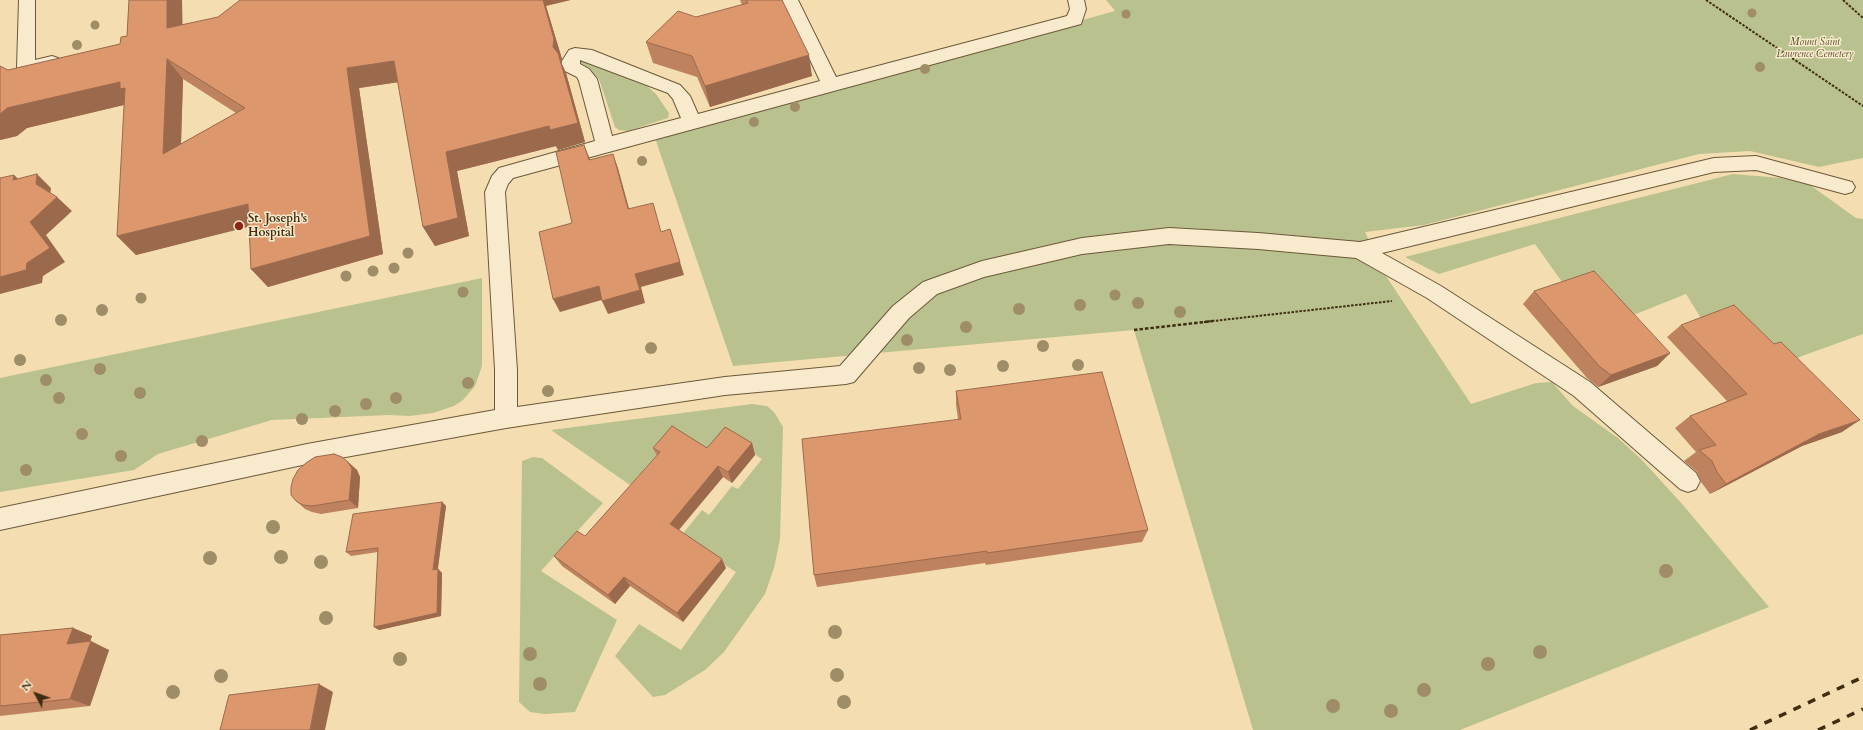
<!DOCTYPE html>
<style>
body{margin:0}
#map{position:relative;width:1863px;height:730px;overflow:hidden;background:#f4deb1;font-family:Cardo,serif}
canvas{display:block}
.north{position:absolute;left:16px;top:674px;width:40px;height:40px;-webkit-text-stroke:3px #f8eacc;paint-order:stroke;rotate:311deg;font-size:11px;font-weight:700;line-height:16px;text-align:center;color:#3f2c11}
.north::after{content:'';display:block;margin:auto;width:14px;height:18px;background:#3f2c11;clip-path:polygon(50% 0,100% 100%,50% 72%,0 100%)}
</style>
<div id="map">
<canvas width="1863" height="730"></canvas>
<div class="north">N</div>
</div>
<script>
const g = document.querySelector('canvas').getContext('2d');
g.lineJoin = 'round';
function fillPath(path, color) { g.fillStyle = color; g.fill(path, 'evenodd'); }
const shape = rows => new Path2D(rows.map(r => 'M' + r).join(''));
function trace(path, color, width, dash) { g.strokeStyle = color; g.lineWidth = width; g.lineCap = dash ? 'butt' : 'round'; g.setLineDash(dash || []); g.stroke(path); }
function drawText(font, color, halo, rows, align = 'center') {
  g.font = font + ' Cardo,serif'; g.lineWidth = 3; g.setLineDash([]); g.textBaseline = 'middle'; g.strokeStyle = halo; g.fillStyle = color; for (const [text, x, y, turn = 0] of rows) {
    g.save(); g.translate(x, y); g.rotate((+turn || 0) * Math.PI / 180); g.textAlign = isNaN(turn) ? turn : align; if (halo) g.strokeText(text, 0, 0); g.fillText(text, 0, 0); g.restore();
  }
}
fillPath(shape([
 [1106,0,1863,0,1863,158,1819,167,1750,151,1699,154,1424,225,1365,232,1386,276,1471,404,1536,383,1552,382,1573,406,1618,438,1642,460,1683,505,1769,607,1460,730,1253,730,1134,330,733,366,655,138,1115,11],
 [582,60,647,86,656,94,669,113,668,118,628,131,619,130,615,127,599,79,579,64],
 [1733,174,1781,178,1810,185,1856,218,1863,219,1863,334,1802,356,1778,367,1704,323,1686,294,1616,322,1567,289,1535,244,1439,274,1405,257],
 [482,278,482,366,475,386,463,400,454,406,433,413,409,416,390,415,272,420,158,454,134,470,0,492,0,378],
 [752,404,767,406,774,412,783,427,780,539,774,568,765,594,724,652,705,670,665,695,653,697,615,656,639,624,681,650,736,572,680,537,702,510,709,515,732,486,738,489,762,459,725,436,710,454,677,433,630,485,551,430],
 [533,457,542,458,603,503,541,571,617,620,575,712,545,714,530,712,519,702,522,461]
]), '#b9c28e');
const minor = shape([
 [19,0,35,0,35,60,52,56,58,58,61,62,58,66,26,74,20,72,17,68,19,0],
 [782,0,798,0,836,77,1067,16,1070,9,1068,0,1084,0,1086,9,1081,24,513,178,508,184,505,192,517,370,517,407,725,377,840,366,893,306,923,282,982,261,1082,238,1169,228,1258,233,1360,242,1714,158,1756,156,1852,182,1855,187,1852,192,1845,194,1756,170,1714,172,1382,253,1441,286,1590,382,1696,473,1700,481,1696,489,1688,492,1680,489,1574,396,1427,298,1356,258,1258,249,1169,244,1082,254,984,277,937,294,909,318,854,382,846,384,725,395,506,428,307,464,0,530,0,508,307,444,495,410,495,370,485,192,492,176,499,168,595,141,579,81,577,77,565,71,562,67,562,61,569,50,575,48,592,50,680,85,690,96,698,114,820,81,782,0],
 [580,60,668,93,673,99,681,118,612,136,597,79,589,69,580,64,580,60]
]);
trace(minor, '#6c5839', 2);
trace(shape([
 [1706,0,1863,106],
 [1843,0,1863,18],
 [1204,322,1392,301]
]), '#3f2c11', 2, [2.5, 1.5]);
trace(shape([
 [1134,330,1213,321]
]), '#3f2c11', 2.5, [3.5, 2]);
fillPath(minor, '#f8eacc');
trace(shape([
 [1750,730,1863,677],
 [1818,730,1863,709]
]), '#3f2c11', 3.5, [8, 8]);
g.fillStyle = '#9e8d67';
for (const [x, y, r] of [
 [1752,13,4.5],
 [1126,14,4.5],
 [95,25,4.5],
 [77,45,5],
 [1760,67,5],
 [925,69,5],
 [795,107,5],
 [754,122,5],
 [642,161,5],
 [408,253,5.5],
 [394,268,5.5],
 [373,271,5.5],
 [346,276,5.5],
 [463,292,5.5],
 [1115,295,5.5],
 [141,298,5.5],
 [1138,303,6],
 [1080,305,6],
 [1019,309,6],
 [102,310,6],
 [1180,312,6],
 [61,320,6],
 [966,327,6],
 [907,340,6],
 [1043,346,6],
 [651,348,6],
 [20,360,6],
 [1078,365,6],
 [1003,366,6],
 [919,368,6],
 [100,369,6],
 [950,370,6],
 [46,380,6],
 [468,383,6],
 [548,391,6],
 [140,393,6],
 [59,398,6],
 [396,398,6],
 [366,404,6],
 [335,411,6],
 [302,419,6],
 [82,434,6],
 [202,441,6],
 [121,456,6],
 [26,470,6],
 [273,527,7],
 [281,557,7],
 [210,558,7],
 [321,562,7],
 [1666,571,7],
 [326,618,7],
 [835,632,7],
 [1540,652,7],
 [530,654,7],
 [400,659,7],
 [1488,664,7],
 [837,675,7],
 [221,676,7],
 [540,684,7],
 [1424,690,7],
 [173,692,7],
 [844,702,7],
 [1333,706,7],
 [1391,711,7]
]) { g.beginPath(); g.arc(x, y, r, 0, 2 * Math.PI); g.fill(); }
fillPath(shape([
 [129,0,182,0,182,25,546,6,562,59,561,62,566,73,585,142,558,150,556,146,457,171,469,236,435,246,423,227,398,82,359,88,383,254,268,287,251,269,249,226,136,255,117,236,124,105,27,128,17,136,0,140,0,66,8,70,120,44,127,36],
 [183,79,236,113,181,144],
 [740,0,782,0,812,76,710,107,697,77,653,63,646,42,696,17,742,5],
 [1534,291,1670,353,1657,366,1598,387,1587,378,1523,304],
 [1681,325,1842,432,1802,446,1710,494,1701,482,1697,472,1684,461,1696,452,1675,428,1690,416,1727,401,1667,337],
 [956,391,1148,530,1142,542,986,565,985,563,817,587,814,575,958,419,956,405],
 [752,443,755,455,732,483,723,477,679,530,726,568,683,622,630,586,615,604,562,566,554,556,585,536,657,456,653,448,707,448],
 [348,462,357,470,360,477,358,508,321,514,312,512,305,509,296,501],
 [442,502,446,506,438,569,442,573,441,616,379,630,374,627,378,552,351,556,346,552],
 [73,628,92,636,90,642,109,650,90,706,0,716,0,635]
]), '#be825e');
fillPath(shape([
 [167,0,182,0,183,48,167,28],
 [543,0,571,0,546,6,562,59,561,62,566,73,585,142,558,150,556,146,457,171,469,236,435,246,423,227,446,152],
 [809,55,812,76,710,107,705,86],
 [167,59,183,79,180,174,163,154],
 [394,61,406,81,359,88,383,254,268,287,251,269,347,68],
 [120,82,125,88,132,103,27,128,17,136,0,140,0,114,7,108],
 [584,145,590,159,594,174,589,160],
 [613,154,618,168,633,223,628,209],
 [37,174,51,188,50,198,36,184],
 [14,175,29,189,13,180],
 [57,197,72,211,46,235,65,262,43,276,42,283,0,294,0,277,30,222],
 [248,204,264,223,136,255,117,236],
 [670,229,684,275,641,287,645,303,608,314,602,301],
 [599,286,605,299,560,312,553,299],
 [1670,353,1657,366,1598,387,1611,375],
 [1860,420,1842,432,1802,446,1710,494,1726,484,1819,434],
 [752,443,755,455,732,483,728,472],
 [348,462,357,470,360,477,358,508,349,500],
 [718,466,723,477,675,534,670,524],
 [442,502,446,506,437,574,433,570],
 [722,559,726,568,683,622,677,613],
 [438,569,442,573,441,616,379,630,374,627],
 [624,577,630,586,615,604,608,595],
 [73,628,92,636,86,652,67,644],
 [91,641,109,650,90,706,70,699],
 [319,684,333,692,325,730,310,730]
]), '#9b6a4c');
const building = shape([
 [129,0,167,0,167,28,218,17,240,0,543,0,554,39,553,47,558,53,578,123,550,130,549,126,446,152,458,218,423,227,394,61,347,68,370,236,251,269,248,204,117,236,125,88,120,89,120,82,7,108,0,114,0,66,8,70,120,44,121,37,127,36,129,0],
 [167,59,245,108,163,154,167,59],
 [746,0,782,0,809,55,705,86,692,56,646,42,678,11,696,17,748,3,746,0],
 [584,145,589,160,613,154,628,209,653,203,661,232,670,229,680,262,635,274,640,290,602,301,599,286,553,299,539,232,572,223,556,152,584,145],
 [37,174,36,184,57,197,30,222,50,248,27,263,26,270,0,277,0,178,14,175,13,180,37,174],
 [1594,271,1670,353,1611,375,1599,366,1534,291,1594,271],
 [1734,305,1774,344,1781,342,1860,420,1819,434,1726,484,1717,472,1712,461,1699,450,1716,445,1690,416,1747,394,1681,325,1734,305],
 [1102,372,1148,530,987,553,987,551,814,575,802,439,961,419,956,391,1102,372],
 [672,426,707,448,725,427,752,443,728,472,718,466,670,524,722,559,677,613,624,577,608,595,554,556,577,531,585,536,660,452,653,448,672,426],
 [334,454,342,457,348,462,352,469,349,500,312,506,303,505,296,501,291,495,291,487,293,479,298,470,306,463,315,457,334,454],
 [442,502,433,570,438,569,437,613,374,627,378,548,346,552,353,514,442,502],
 [73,628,67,644,91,641,70,699,0,706,0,635,73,628],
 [319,684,310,730,220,730,229,695,319,684]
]);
fillPath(building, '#dd976d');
trace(building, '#9b6a4c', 1);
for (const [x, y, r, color] of [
 [239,226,5,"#8f2418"]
]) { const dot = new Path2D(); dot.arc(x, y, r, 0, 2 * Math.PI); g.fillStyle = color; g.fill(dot); trace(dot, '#f8eacc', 1.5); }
drawText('italic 10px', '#574a2a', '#f8eacc', [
 ["Mount Saint",1815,43],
 ["Lawrence Cemetery",1815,55]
]);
drawText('bold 12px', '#3f2c11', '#f8eacc', [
 ["St. Joseph's",248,219],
 ["Hospital",248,233]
], 'left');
</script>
